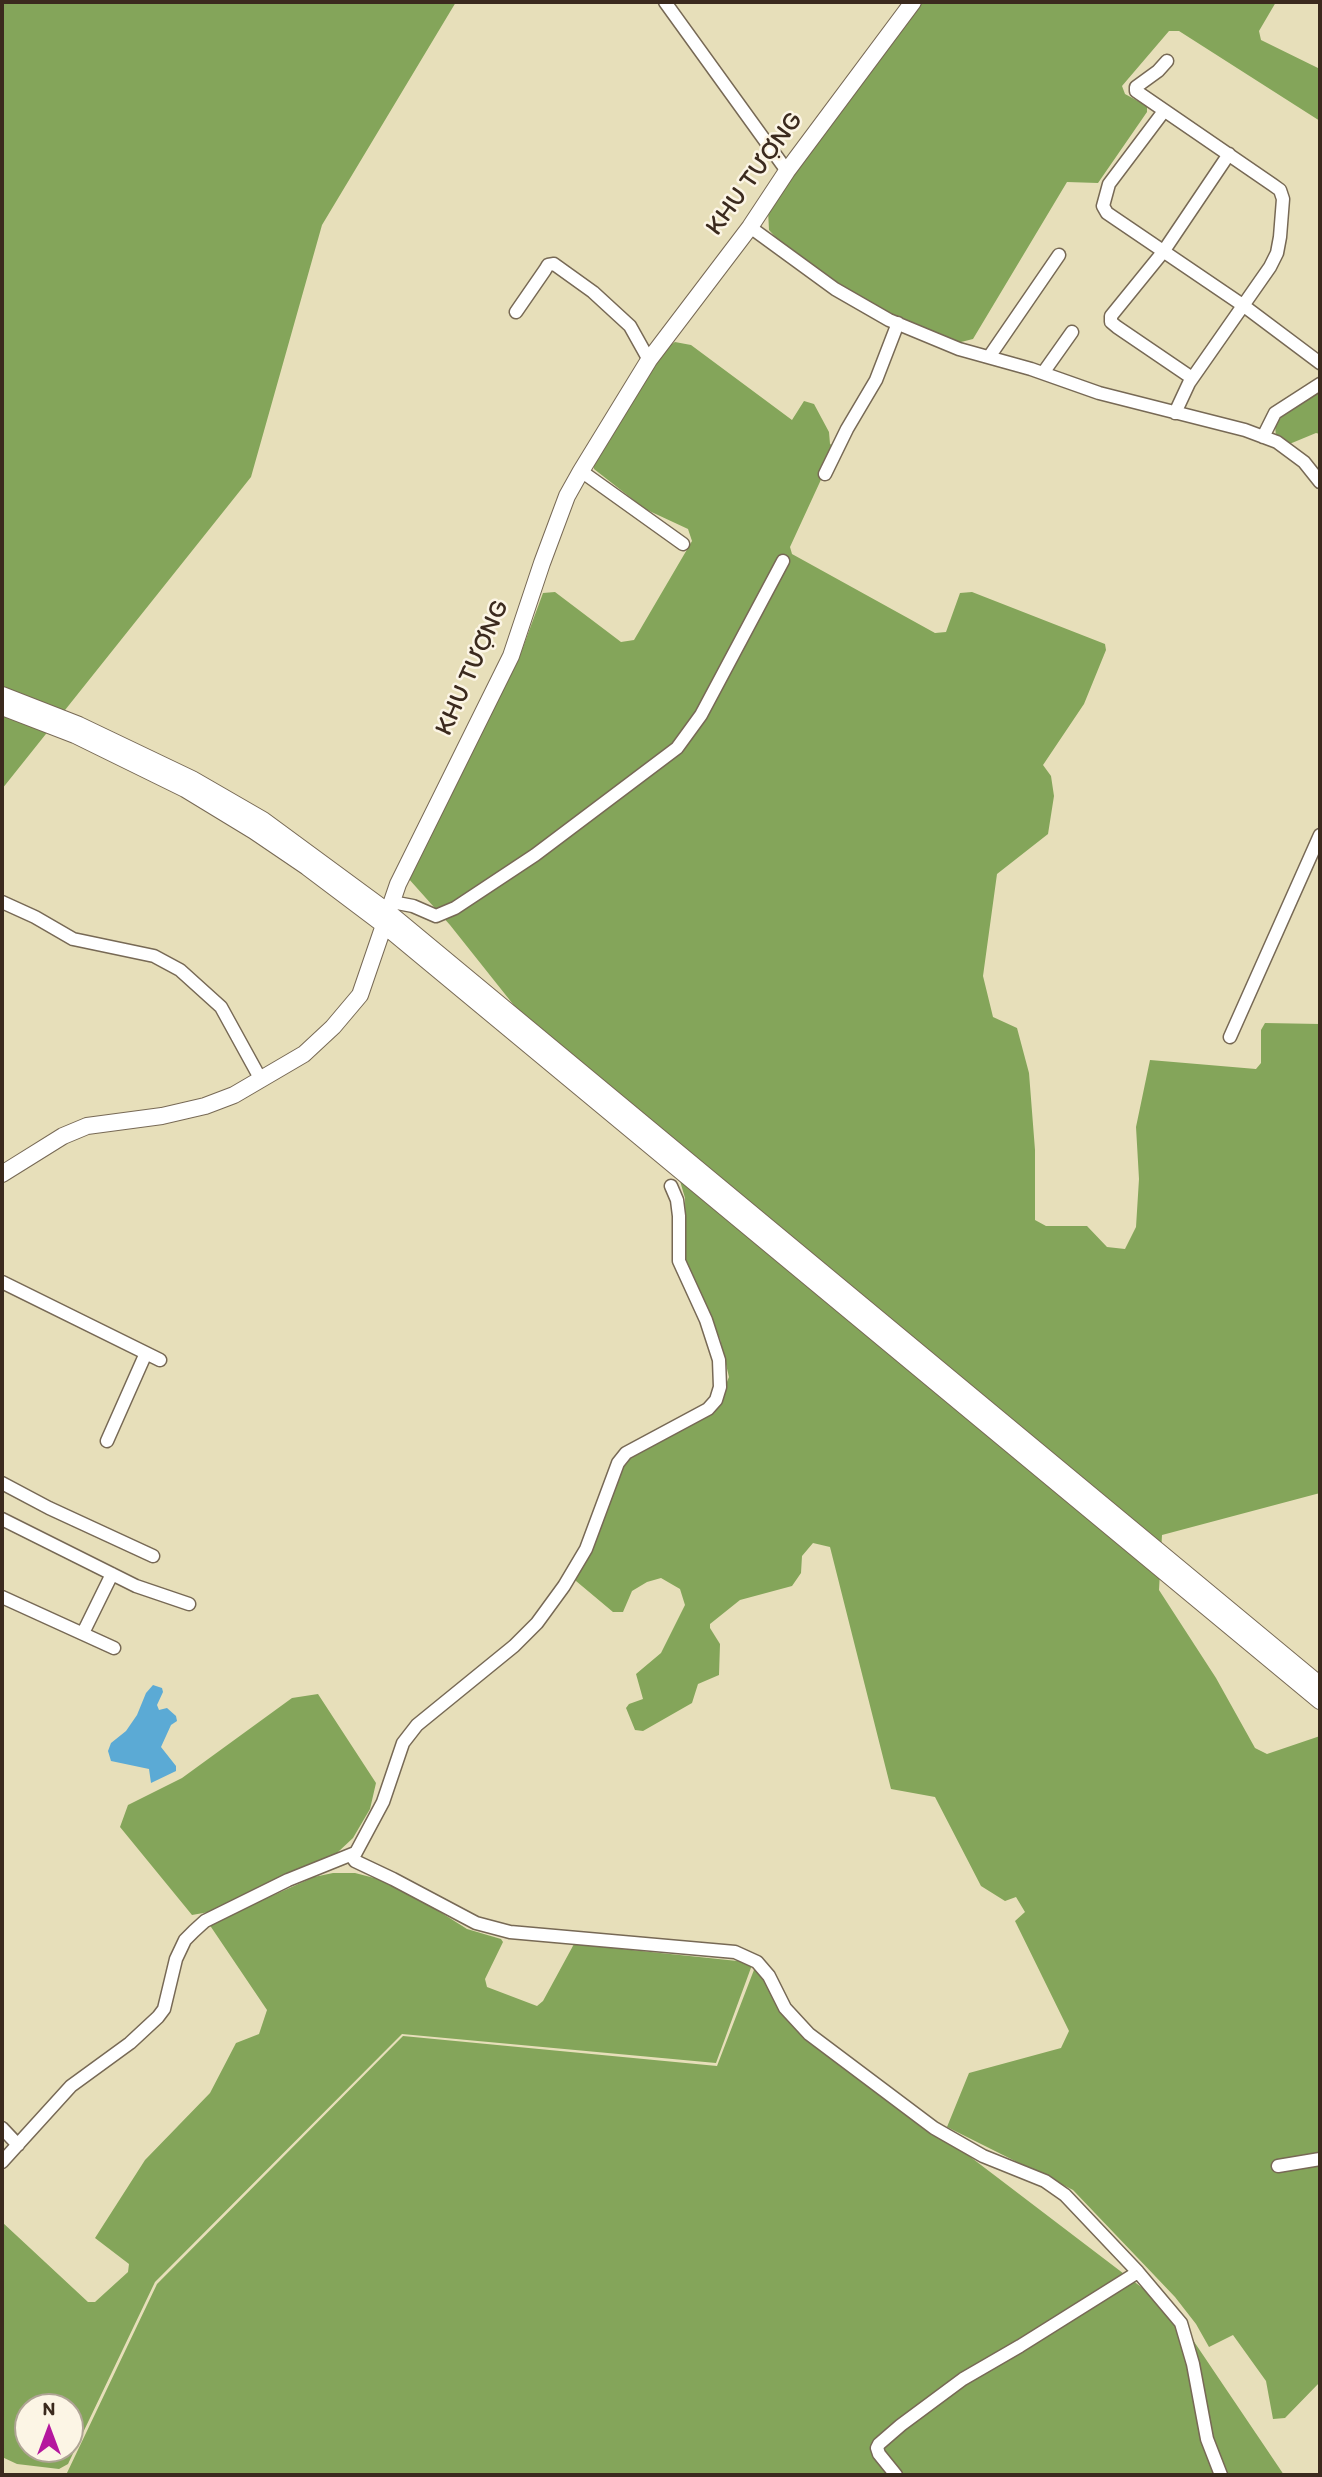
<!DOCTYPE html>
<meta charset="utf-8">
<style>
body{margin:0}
#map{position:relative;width:1322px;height:2477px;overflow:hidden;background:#e7dfba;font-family:Itim,sans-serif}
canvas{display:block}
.frame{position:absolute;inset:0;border:4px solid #3b2a1e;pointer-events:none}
.north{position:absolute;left:14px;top:2393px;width:70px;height:70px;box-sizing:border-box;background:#fcf5e5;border:2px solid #afa495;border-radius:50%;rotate:0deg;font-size:19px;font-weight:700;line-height:28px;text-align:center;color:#3b2a1e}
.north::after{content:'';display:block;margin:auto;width:24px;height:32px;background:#b5179e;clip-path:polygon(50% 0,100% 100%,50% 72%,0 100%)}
</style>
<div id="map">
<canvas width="1322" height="2477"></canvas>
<div class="frame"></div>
<div class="north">N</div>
</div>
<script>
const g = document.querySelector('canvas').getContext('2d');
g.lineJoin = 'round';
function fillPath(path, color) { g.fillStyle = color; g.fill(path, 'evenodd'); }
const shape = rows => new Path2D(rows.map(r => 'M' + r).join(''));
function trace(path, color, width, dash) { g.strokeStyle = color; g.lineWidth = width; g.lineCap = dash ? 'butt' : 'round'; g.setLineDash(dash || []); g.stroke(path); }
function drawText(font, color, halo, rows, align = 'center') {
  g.font = font + ' Itim,sans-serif'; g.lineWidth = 5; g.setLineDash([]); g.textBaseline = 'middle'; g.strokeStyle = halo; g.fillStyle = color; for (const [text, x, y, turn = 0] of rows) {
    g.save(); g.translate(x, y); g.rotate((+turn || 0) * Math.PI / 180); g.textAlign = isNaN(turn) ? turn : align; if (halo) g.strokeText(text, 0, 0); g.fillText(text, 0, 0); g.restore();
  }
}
fillPath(shape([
 [2,2,456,2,322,225,251,477,2,789],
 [921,2,1276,2,1259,31,1261,40,1320,69,1320,121,1179,31,1169,31,1122,86,1125,94,1147,106,1147,112,1098,183,1067,182,973,339,957,343,900,320,839,287,789,252,769,230,768,210,790,177],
 [675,342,691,345,792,420,804,401,814,404,829,432,830,444,836,447,790,547,792,554,935,633,946,632,960,593,972,592,1105,644,1106,650,1084,704,1043,765,1051,776,1054,796,1048,834,997,874,983,976,993,1017,1017,1028,1029,1073,1035,1150,1035,1220,1046,1226,1087,1226,1107,1247,1125,1249,1136,1227,1139,1179,1136,1127,1150,1060,1256,1069,1261,1063,1261,1030,1265,1023,1320,1024,1320,1493,1162,1535,1159,1590,1216,1678,1255,1748,1267,1754,1320,1736,1320,2382,1285,2418,1273,2419,1266,2381,1233,2335,1209,2347,1196,2324,1175,2297,1073,2190,947,2127,969,2073,1061,2048,1069,2031,1015,1921,1025,1912,1016,1897,1005,1901,981,1886,935,1797,891,1789,830,1547,813,1543,802,1556,801,1573,792,1586,740,1600,710,1624,710,1628,720,1644,719,1675,698,1684,692,1703,643,1731,635,1730,626,1708,629,1704,643,1699,636,1674,661,1653,685,1605,680,1589,661,1578,647,1582,632,1591,623,1612,613,1612,576,1581,575,1575,616,1473,629,1455,715,1411,729,1377,720,1339,686,1268,685,1198,680,1181,559,1062,450,925,408,878,412,864,519,658,543,593,555,592,621,642,634,640,692,541,688,529,645,509,594,469,593,456,669,346],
 [1320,390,1320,434,1316,433,1287,445,1276,437,1275,425,1287,410],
 [318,1694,376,1783,370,1809,353,1838,337,1853,209,1912,192,1915,120,1827,128,1805,182,1778,292,1698],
 [333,1873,355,1873,382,1880,418,1898,467,1929,501,1939,503,1942,485,1979,487,1987,537,2006,543,2001,574,1944,747,1962,752,1965,716,2063,402,2034,155,2282,68,2464,59,2469,17,2464,2,2457,2,2222,88,2302,95,2302,128,2272,129,2264,95,2238,145,2160,210,2093,236,2043,259,2034,267,2010,209,1924,314,1877],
 [28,2407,70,2407,70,2449,28,2449],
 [757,1962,809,2034,1174,2312,1284,2475,66,2475,157,2284,403,2036,717,2066]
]), '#84a55a');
fillPath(shape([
 [153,1685,162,1688,163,1692,157,1705,159,1710,167,1708,176,1716,177,1721,171,1725,161,1747,176,1766,176,1771,151,1783,149,1769,111,1761,108,1751,111,1743,126,1731,137,1715,146,1693]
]), '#5baad5');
const street = shape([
 [665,2,787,171],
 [1167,61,1158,71,1136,87,1136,91,1273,185,1280,190,1283,199,1280,237,1277,253,1270,267,1189,383,1175,413],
 [1164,111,1109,184,1103,206,1107,213,1244,306,1320,363],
 [750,227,835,289,889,320,959,349,1031,369,1099,393,1245,430,1277,442,1304,462,1320,482],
 [516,312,545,270,548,265,554,264,593,292,630,326,649,360],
 [989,357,1059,255],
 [1043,373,1072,332],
 [1192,378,1117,327,1111,322,1111,316,1163,252,1229,154],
 [1263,437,1275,413,1320,384],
 [581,471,683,544],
 [825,474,847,429,876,380,898,323],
 [2,902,35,917,73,939,154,956,180,970,221,1007,260,1078],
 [392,902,413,906,436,916,455,908,535,855,677,748,701,715,783,561],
 [1230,1037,1320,835],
 [671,1186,677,1200,679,1216,679,1261,706,1320,719,1360,720,1387,716,1400,708,1409,626,1453,618,1463,586,1549,564,1586,537,1623,514,1646,417,1725,403,1743,383,1802,353,1858,355,1861,393,1879,476,1923,510,1932,735,1952,757,1962,769,1976,785,2008,809,2034,934,2128,983,2156,1045,2181,1065,2195,1138,2272,1181,2323,1193,2364,1207,2439,1221,2475],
 [2,1282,160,1360],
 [107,1441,146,1353],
 [2,1483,49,1508,153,1556],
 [2,1519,136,1586,189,1604],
 [2,1597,114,1648],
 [83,1633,112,1574],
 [2,2128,18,2145],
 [2,2162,71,2086,130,2043,158,2017,164,2009,176,1959,185,1940,194,1931,205,1921,288,1880,355,1853],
 [1278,2166,1320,2159],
 [896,2475,879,2454,877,2448,879,2444,901,2425,963,2379,1020,2346,1138,2272]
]);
const secondary = shape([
 [2,695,79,725,192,779,263,820,388,912,1320,1685],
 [2,707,75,735,185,789,254,831,307,867,384,925,1320,1701],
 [2,1174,63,1136,87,1126,162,1116,205,1106,234,1095,304,1054,333,1027,360,995,398,884,511,656,542,563,567,496,581,471,649,360,750,227,787,171,913,2]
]);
trace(street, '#776955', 15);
trace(secondary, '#776955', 18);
trace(street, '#fff', 12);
trace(secondary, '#fff', 16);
drawText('26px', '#3b2a1e', '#fcf5e5', [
 ["KHU TƯỢNG",755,174,-54],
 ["KHU TƯỢNG",473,668,-66]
]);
</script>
